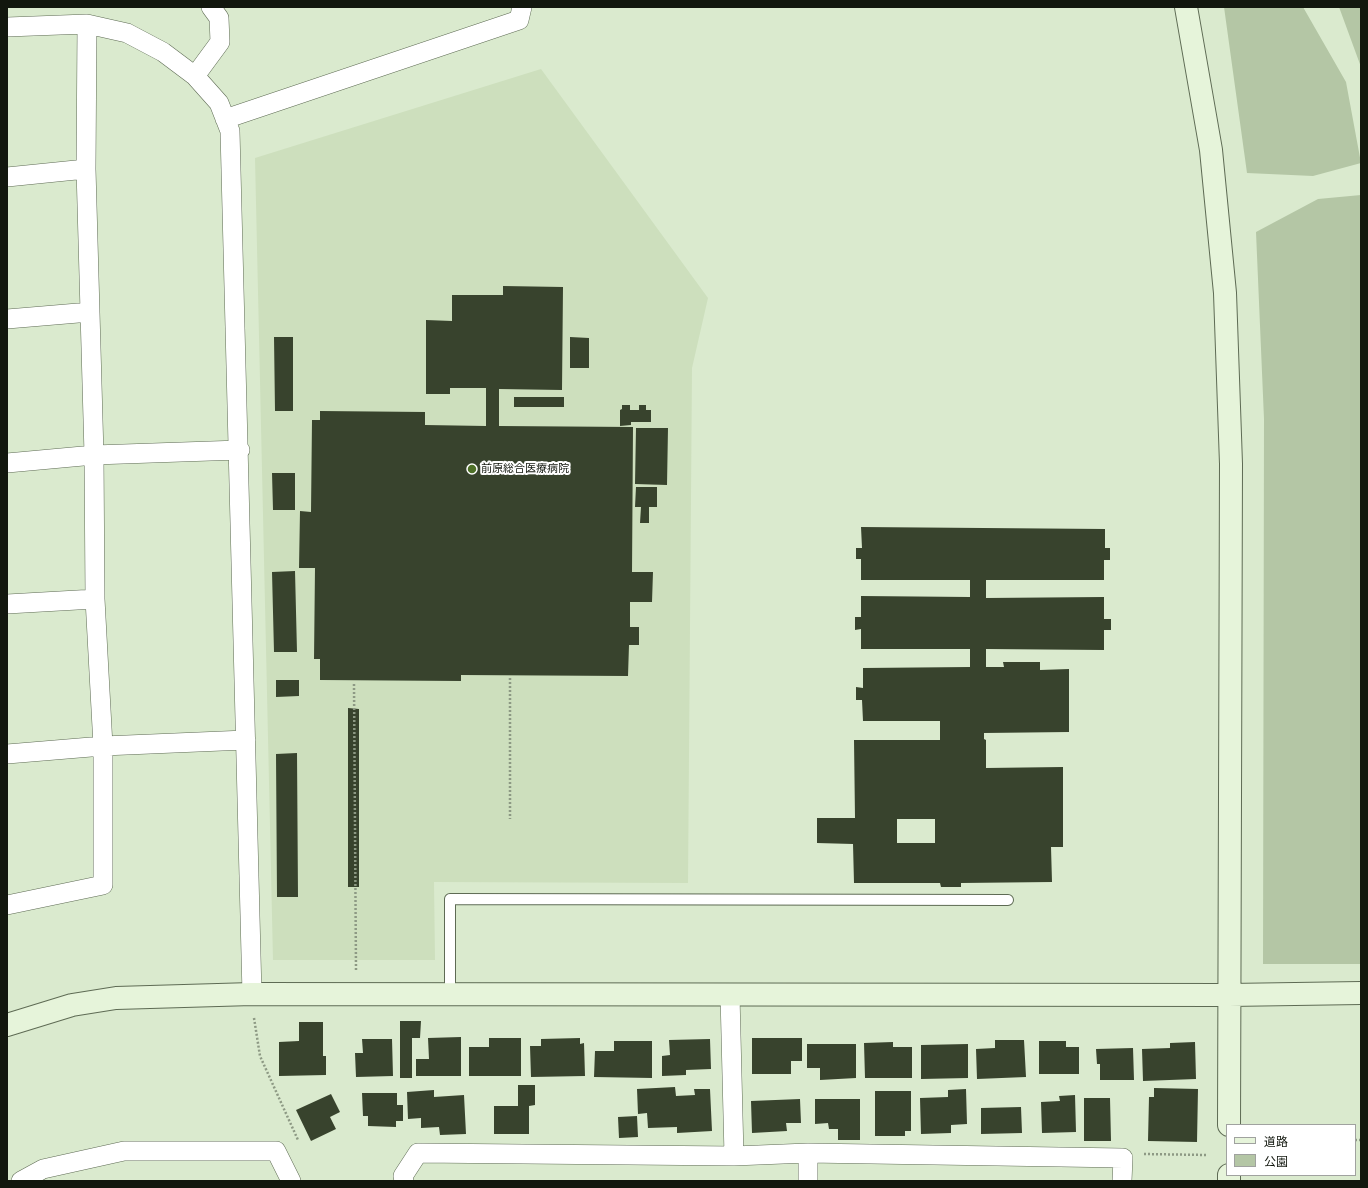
<!DOCTYPE html>
<meta charset="utf-8">
<style>
body{margin:0}
#map{position:relative;width:1368px;height:1188px;overflow:hidden;background:#daeace;font-family:"Varela Round","Noto Sans JP",sans-serif}
canvas{display:block}
.frame{position:absolute;inset:0;border:8px solid #12170e;pointer-events:none}
.legend{position:absolute;left:1226px;top:1124px;width:130px;height:52px;box-sizing:border-box;background:#fff;border:1px solid #a0a29f;margin:0;padding:5px 7px;list-style:none;font-size:12px;color:#12170e}
.legend li{display:flex;align-items:center;gap:8px;height:20px}
.legend b{width:20px;border:1px solid #a0a29f}
</style>
<div id="map">
<canvas width="1368" height="1188"></canvas>
<div class="frame"></div>
<ul class="legend">
<li><b style="height:5px;background:#e6f4da"></b>道路</li>
<li><b style="height:11px;background:#b4c6a5"></b>公園</li>
</ul>
</div>
<script>
const g = document.querySelector('canvas').getContext('2d');
g.lineJoin = 'round';
function fillPath(path, color) { g.fillStyle = color; g.fill(path, 'evenodd'); }
const shape = rows => new Path2D(rows.map(r => 'M' + r).join(''));
function trace(path, color, width, dash) { g.strokeStyle = color; g.lineWidth = width; g.lineCap = dash ? 'butt' : 'round'; g.setLineDash(dash || []); g.stroke(path); }
function drawText(font, color, halo, rows, align = 'center') {
  g.font = font + ' "Varela Round","Noto Sans JP",sans-serif'; g.lineWidth = 4; g.setLineDash([]); g.textBaseline = 'middle'; g.strokeStyle = halo; g.fillStyle = color; for (const [text, x, y, turn = 0] of rows) {
    g.save(); g.translate(x, y); g.rotate((+turn || 0) * Math.PI / 180); g.textAlign = isNaN(turn) ? turn : align; if (halo) g.strokeText(text, 0, 0); g.fillText(text, 0, 0); g.restore();
  }
}
fillPath(shape([
 [541,69,708,298,692,368,688,883,434,882,435,960,273,960,255,158]
]), '#cddfbd');
fillPath(shape([
 [1224,7,1303,7,1346,82,1361,163,1313,176,1247,173],
 [1339,7,1361,7,1361,67],
 [1361,195,1361,964,1263,964,1264,419,1256,232,1318,199]
]), '#b4c6a5');
fillPath(shape([
 [503,286,563,287,562,390,499,389,499,426,633,427,632,572,653,572,652,602,630,602,630,627,639,627,639,645,629,645,628,676,461,675,461,681,320,680,320,659,314,659,315,568,299,568,300,511,311,512,312,420,320,420,320,411,425,412,425,425,486,426,486,388,450,388,450,394,426,394,426,320,452,321,452,295,503,295],
 [274,337,293,337,293,411,275,411],
 [570,337,589,338,589,368,570,368],
 [514,397,564,397,564,407,514,407],
 [622,405,630,405,630,410,639,410,639,405,646,405,646,410,651,410,651,422,631,422,631,425,620,426,620,410,622,409],
 [636,428,668,428,667,485,635,484],
 [272,473,295,473,295,510,273,510],
 [636,487,657,487,657,507,649,507,649,523,640,523,641,507,635,507],
 [861,527,1105,529,1105,548,1110,548,1110,560,1104,560,1104,580,986,580,986,598,1104,597,1104,619,1111,619,1111,630,1104,630,1104,650,986,649,986,667,1004,667,1003,662,1040,662,1040,670,1069,669,1069,732,984,733,984,739,986,740,986,768,1063,767,1063,847,1051,847,1052,882,961,883,961,887,941,887,940,883,854,883,853,844,817,843,817,818,855,818,854,740,940,740,940,721,863,721,862,700,856,700,856,687,863,688,863,668,970,667,970,649,861,649,861,629,855,630,855,617,861,617,861,596,970,597,970,580,861,580,861,559,856,559,856,548,862,548],
 [897,819,935,819,935,843,897,843],
 [295,571,297,652,274,652,272,572],
 [276,680,299,680,299,696,276,697],
 [348,708,359,709,359,887,348,887],
 [297,753,298,897,277,897,276,754],
 [400,1021,421,1021,420,1038,412,1038,412,1078,400,1078],
 [299,1022,323,1022,323,1056,326,1056,326,1075,279,1076,279,1042,299,1041],
 [461,1037,461,1076,416,1076,416,1059,429,1059,428,1038],
 [489,1038,521,1038,521,1076,469,1076,469,1047,489,1047],
 [580,1038,580,1044,584,1043,585,1076,531,1077,530,1046,541,1046,541,1039],
 [752,1038,802,1038,802,1061,791,1061,791,1074,752,1074],
 [362,1039,392,1039,393,1076,356,1077,355,1053,363,1053],
 [710,1039,711,1069,686,1070,686,1075,662,1076,662,1056,670,1055,669,1040],
 [995,1040,1024,1040,1026,1077,977,1079,976,1049,995,1048],
 [614,1041,652,1041,652,1078,594,1077,595,1051,614,1051],
 [1039,1041,1066,1041,1066,1047,1079,1047,1079,1074,1039,1074],
 [893,1042,893,1047,912,1047,912,1078,865,1078,864,1043],
 [1195,1042,1196,1079,1143,1081,1142,1049,1170,1048,1170,1043],
 [807,1044,856,1044,856,1078,820,1080,820,1068,807,1068],
 [968,1044,968,1078,921,1079,921,1045],
 [1133,1048,1134,1080,1100,1080,1100,1064,1097,1064,1096,1049],
 [518,1085,535,1085,535,1105,529,1106,529,1134,494,1134,494,1106,518,1106],
 [675,1087,676,1096,695,1095,694,1089,710,1089,712,1131,677,1133,677,1127,648,1128,647,1113,638,1114,637,1089],
 [1154,1088,1198,1089,1197,1142,1148,1141,1149,1097,1154,1097],
 [966,1089,967,1124,951,1125,951,1133,921,1134,920,1098,948,1097,948,1090],
 [434,1090,434,1097,464,1095,466,1134,440,1135,439,1127,421,1128,421,1118,408,1119,407,1092],
 [875,1091,911,1091,911,1131,905,1131,905,1136,875,1136],
 [362,1093,397,1093,397,1105,403,1105,403,1121,396,1121,396,1127,368,1126,368,1116,363,1116],
 [331,1094,340,1112,330,1117,336,1129,311,1141,296,1110],
 [1075,1095,1076,1132,1042,1133,1041,1102,1060,1101,1059,1096],
 [1084,1098,1110,1098,1111,1141,1084,1141],
 [800,1099,801,1123,786,1123,787,1131,752,1133,751,1101],
 [815,1099,860,1099,860,1140,838,1140,838,1129,829,1129,828,1123,815,1124],
 [1021,1107,1022,1133,981,1134,981,1108],
 [637,1116,638,1137,619,1138,618,1117]
]), '#38432d');
const lane = shape([
 [450,994,450,899,1008,900]
]);
const street = shape([
 [7,27,87,24,127,33,163,52,195,76,219,103,230,131,252,994],
 [195,76,220,42,219,18,211,7],
 [225,119,519,20,522,7],
 [7,177,86,169],
 [7,319,90,312],
 [7,463,94,455,240,450],
 [7,604,95,599],
 [7,754,103,746,246,740],
 [7,905,103,885,103,746,95,599,94,455,86,169,87,24],
 [730,995,734,1156],
 [21,1181,43,1169,124,1151,276,1151,291,1181],
 [404,1181,403,1176,418,1153,734,1156,808,1153,1123,1158,1122,1181],
 [808,1181,808,1153]
]);
const secondary = shape([
 [1186,7,1211,150,1225,293,1231,464,1229,1125],
 [7,1025,72,1005,116,998,252,994,1229,995,1361,993],
 [1229,1181,1229,1175]
]);
trace(lane, '#5e6b54', 12);
trace(street, '#5e6b54', 20);
trace(secondary, '#5e6b54', 24);
trace(shape([
 [510,678,510,819],
 [354,684,356,970],
 [254,1018,260,1056,298,1140],
 [1355,1140,1361,1140],
 [1144,1154,1207,1155]
]), '#8d9984', 2.5, [2, 2]);
trace(lane, '#fff', 10);
trace(street, '#fff', 19);
trace(secondary, '#e6f4da', 22);
for (const [x, y, r, color] of [
 [472,469,5,"#4e7028"]
]) { const dot = new Path2D(); dot.arc(x, y, r, 0, 2 * Math.PI); g.fillStyle = color; g.fill(dot); trace(dot, '#fff', 1.5); }
drawText('11px', '#12170e', '#fff', [
 ["前原総合医療病院",481,469]
], 'left');
</script>
